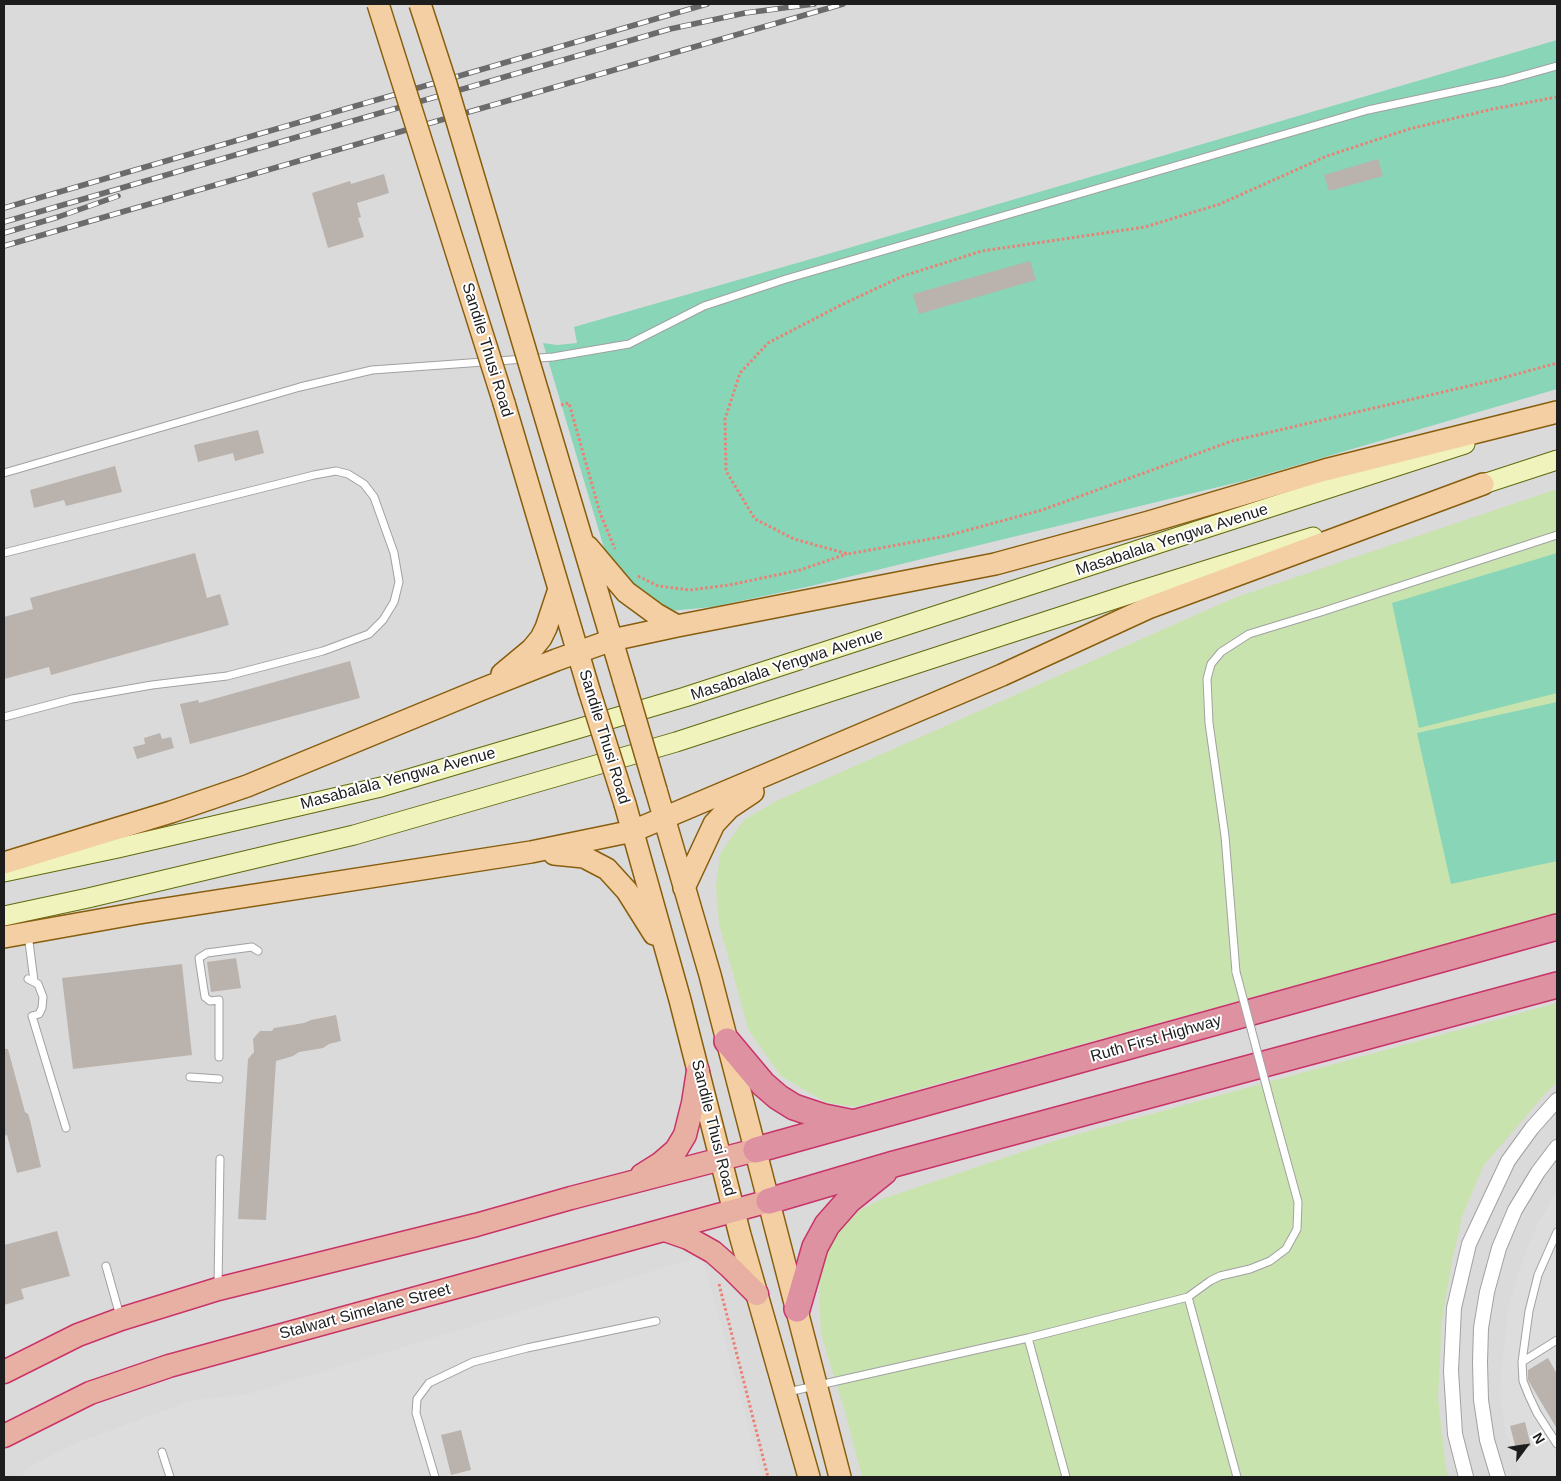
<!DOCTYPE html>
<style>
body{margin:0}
#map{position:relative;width:1561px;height:1481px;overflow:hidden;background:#edeae4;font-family:Arial,sans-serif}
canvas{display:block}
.frame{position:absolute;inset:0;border:5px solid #1d1d1d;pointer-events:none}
.north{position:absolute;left:1501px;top:1421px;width:50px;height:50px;-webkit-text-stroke:4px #fff;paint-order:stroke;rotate:59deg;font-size:14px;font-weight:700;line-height:20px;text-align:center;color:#1d1d1d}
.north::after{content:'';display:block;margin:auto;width:18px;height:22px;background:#1d1d1d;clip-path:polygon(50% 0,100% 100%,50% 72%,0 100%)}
</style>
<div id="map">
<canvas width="1561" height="1481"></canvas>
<div class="frame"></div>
<div class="north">N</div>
</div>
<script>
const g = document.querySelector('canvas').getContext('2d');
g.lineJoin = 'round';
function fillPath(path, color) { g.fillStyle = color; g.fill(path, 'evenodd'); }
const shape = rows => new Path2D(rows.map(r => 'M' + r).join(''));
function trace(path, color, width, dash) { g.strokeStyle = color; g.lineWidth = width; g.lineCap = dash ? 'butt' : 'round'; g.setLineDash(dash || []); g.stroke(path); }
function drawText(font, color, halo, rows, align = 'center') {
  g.font = font + ' Arial,sans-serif'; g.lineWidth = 4; g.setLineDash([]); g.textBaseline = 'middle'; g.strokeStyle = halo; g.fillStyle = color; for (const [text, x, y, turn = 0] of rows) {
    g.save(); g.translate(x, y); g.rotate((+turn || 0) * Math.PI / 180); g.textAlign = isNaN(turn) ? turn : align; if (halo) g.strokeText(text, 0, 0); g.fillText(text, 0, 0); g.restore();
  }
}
fillPath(shape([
 [4,4,1557,4,1557,1477,4,1477]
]), '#dbdada');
fillPath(shape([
 [1557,489,1557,913,854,1107,825,1102,781,1076,749,1031,719,924,716,886,720,854,744,820,776,801,1234,598],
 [1557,1003,1557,1082,1544,1095,1484,1165,1463,1214,1452,1261,1442,1321,1438,1398,1446,1469,1449,1477,862,1477,845,1412,821,1334,819,1292,821,1262,831,1240,860,1210,882,1199,1060,1139]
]), '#c9e3ae');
fillPath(shape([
 [1557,40,1557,389,1243,481,811,586,712,607,670,611,635,589,607,558,543,343,557,345,577,343,574,327,804,261],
 [1557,553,1557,693,1419,728,1392,603],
 [1557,702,1557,861,1451,884,1417,733]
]), '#88d5b7');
fillPath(shape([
 [1557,1191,1557,1477,1522,1477,1506,1434,1500,1393,1507,1312,1516,1281,1525,1254,1538,1223],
 [702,1256,762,1477,24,1477,23,1474,27,1468,76,1443,193,1400,249,1394]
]), '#ddd');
fillPath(shape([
 [1378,159,1383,176,1329,191,1324,175],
 [384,174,389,193,357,203,361,217,358,218,364,237,328,248,312,193,350,181,351,184],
 [1030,261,1036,280,919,314,913,294],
 [258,430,264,453,235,461,233,453,198,462,194,445],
 [115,466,122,492,66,506,64,500,34,508,30,490],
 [195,553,207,598,220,594,229,625,51,675,49,667,4,679,4,617,33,609,30,598],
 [350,661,360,698,190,744,180,704,198,700,199,703],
 [160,733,162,739,171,737,174,748,137,759,133,747,145,744,144,738],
 [236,958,241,988,211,992,207,962],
 [182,964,192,1055,73,1069,62,978],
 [336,1015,341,1041,329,1044,323,1048,299,1052,293,1056,276,1061,266,1220,238,1219,248,1059,254,1052,253,1039,260,1031,272,1031,274,1028,304,1023,311,1020],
 [4,1049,8,1049,25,1112,28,1114,30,1120,41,1167,17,1173,7,1135,4,1136],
 [57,1231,70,1276,21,1289,24,1299,4,1305,4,1245],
 [1548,1358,1557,1374,1557,1429,1528,1380,1528,1370],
 [1525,1422,1531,1446,1516,1449,1510,1426],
 [461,1430,471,1470,451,1475,441,1435]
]), '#bab3ad');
const service = shape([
 [4,473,300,387,372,370,553,357,629,344,704,306,786,279,1368,110,1503,81,1557,66],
 [4,553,314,475,336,471,348,474,364,484,374,497,394,553,399,582,394,602,383,620,369,634,323,651,227,676,152,685,72,699,4,717],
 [28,934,34,981],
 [1236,972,1225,836,1209,723,1207,679,1211,664,1221,652,1249,634,1321,612,1557,535],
 [28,979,38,984,43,997,42,1008,39,1014,32,1016,66,1128],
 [219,1057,219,1000,210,1001,205,997,199,958,207,953,252,947,258,951],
 [190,1077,219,1079],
 [1557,1232,1538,1275,1529,1311,1522,1362,1523,1381,1529,1396,1537,1413,1557,1444],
 [106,1266,120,1316],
 [218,1286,220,1159],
 [1188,1297,1210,1281,1220,1276,1250,1269,1270,1261,1286,1249,1297,1229,1298,1202,1270,1100],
 [1028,1338,1066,1477],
 [1522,1362,1557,1340],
 [788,1392,1028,1338,1188,1297,1237,1477],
 [162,1452,170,1477],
 [435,1477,416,1413,417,1399,429,1383,473,1362,527,1348,656,1321]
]);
const minor = shape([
 [1466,1477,1455,1434,1451,1371,1454,1308,1469,1244,1508,1161,1532,1128,1557,1100],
 [1498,1477,1487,1440,1481,1400,1480,1362,1481,1328,1487,1292,1499,1248,1515,1210,1538,1172,1557,1147]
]);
const secondary = shape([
 [1468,489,1557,460],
 [4,872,118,848,381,787,685,697,1465,444],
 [4,916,88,898,354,835,676,742,1133,593,1313,537]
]);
const primary = shape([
 [539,396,624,681],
 [504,403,589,690],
 [588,547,626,592,656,614,677,626],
 [502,674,532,649,541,638,546,628,559,589],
 [656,790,710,975,840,1477],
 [625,804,680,1000,740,1235,809,1477],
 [554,854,584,857,607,869,627,891,654,934],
 [4,863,171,812,247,786,480,690,556,660,612,640,677,626,995,564,1149,522,1325,470,1557,412],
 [684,888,714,824,729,808,753,792],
 [4,937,139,913,531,852,633,831,1002,675,1148,608,1483,484]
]);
const trunk = shape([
 [642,1175,661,1163,676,1150,685,1135,693,1103,698,1071],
 [665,1230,688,1238,713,1252,730,1267,757,1294],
 [4,1372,78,1335,121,1319,218,1289,476,1225,571,1198,756,1150],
 [4,1436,90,1393,169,1366,769,1201]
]);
const motorway = shape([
 [727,1041,763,1084,778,1097,794,1107,824,1117,849,1122],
 [756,1150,1557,927],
 [769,1201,894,1164,1557,985],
 [797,1309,815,1247,827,1225,849,1200,884,1172]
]);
trace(service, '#a1a1a1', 9);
trace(minor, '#a1a1a1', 16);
trace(secondary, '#60690f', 21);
trace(primary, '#885e0e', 24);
trace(trunk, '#c83468', 25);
trace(motorway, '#c83468', 28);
trace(shape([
 [1557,97,1493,109,1409,129,1327,156,1220,204,1145,227,982,251,903,276,841,305,768,343,740,373,725,419,726,471,755,519,794,539,848,554,946,536,1042,510,1232,441,1499,379,1557,363],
 [561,405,569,403,600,513,615,549],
 [638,576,658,586,690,590,729,585,800,570,847,554],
 [719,1284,768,1477]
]), '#ec8075', 3, [2.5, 2.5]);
trace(service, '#fff', 7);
trace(minor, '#fff', 14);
trace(secondary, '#f1f3bc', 19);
trace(primary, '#f3cfa3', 21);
trace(trunk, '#e8b0a2', 22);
trace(motorway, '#de92a1', 25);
const rail = shape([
 [4,208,707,4],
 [4,222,670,29,745,13,814,4],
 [4,233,58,217,118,196],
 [4,246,843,4]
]);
trace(rail, '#6b6b6b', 5.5);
trace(rail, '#fff', 4, [11]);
const serviceBridge = shape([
 [1236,972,1270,1100]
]);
const primaryBridge = shape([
 [378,4,504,403],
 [420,4,446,84,539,396],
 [624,681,656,790],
 [589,690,625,804]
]);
trace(serviceBridge, '#a1a1a1', 9, []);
trace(primaryBridge, '#885e0e', 24, []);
trace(serviceBridge, '#fff', 7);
trace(primaryBridge, '#f3cfa3', 21);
drawText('16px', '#1d1d1d', '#fff', [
 ["Sandile Thusi Road",487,350,73],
 ["Masabalala Yengwa Avenue",1172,540,-18],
 ["Masabalala Yengwa Avenue",787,665,-18],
 ["Sandile Thusi Road",604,737,73],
 ["Masabalala Yengwa Avenue",398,779,-15],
 ["Ruth First Highway",1156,1039,-16],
 ["Sandile Thusi Road",713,1128,76],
 ["Stalwart Simelane Street",365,1312,-15]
]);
</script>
